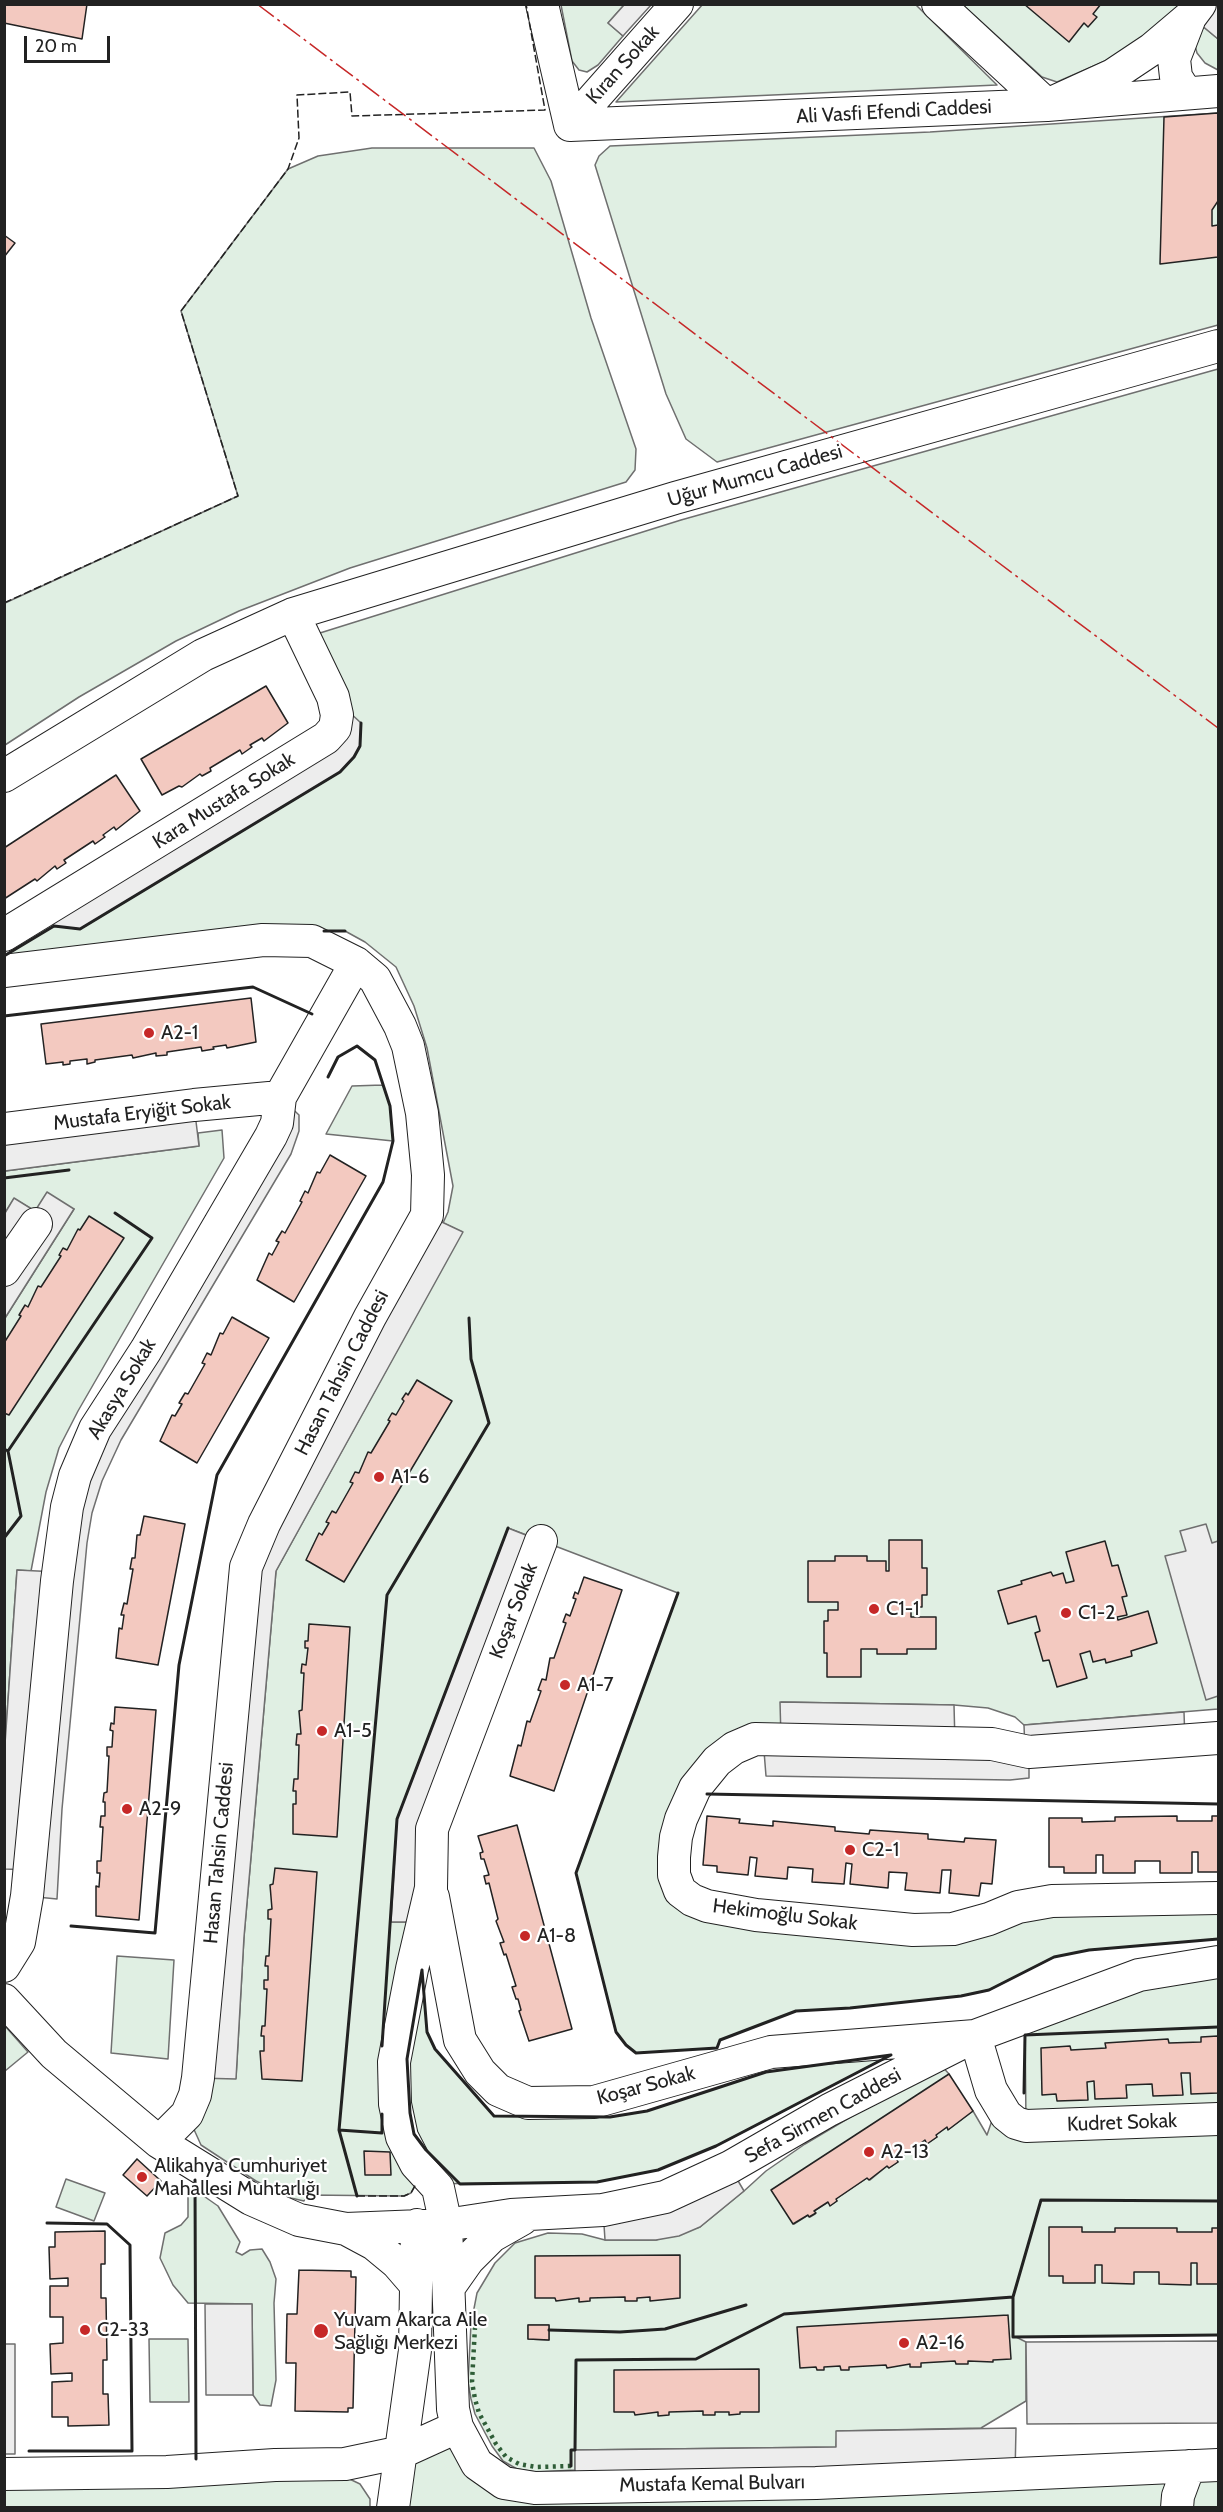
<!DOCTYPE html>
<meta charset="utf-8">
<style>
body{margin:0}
#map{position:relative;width:1223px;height:2512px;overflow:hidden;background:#fff;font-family:Cabin,sans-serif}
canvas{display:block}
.frame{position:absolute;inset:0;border:6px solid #222;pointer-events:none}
.scale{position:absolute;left:24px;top:36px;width:86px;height:27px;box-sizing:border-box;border:3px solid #222;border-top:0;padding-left:8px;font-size:18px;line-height:21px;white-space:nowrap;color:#222;-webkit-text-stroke:4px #fff;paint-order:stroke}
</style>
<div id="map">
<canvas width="1223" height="2512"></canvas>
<div class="frame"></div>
<div class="scale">20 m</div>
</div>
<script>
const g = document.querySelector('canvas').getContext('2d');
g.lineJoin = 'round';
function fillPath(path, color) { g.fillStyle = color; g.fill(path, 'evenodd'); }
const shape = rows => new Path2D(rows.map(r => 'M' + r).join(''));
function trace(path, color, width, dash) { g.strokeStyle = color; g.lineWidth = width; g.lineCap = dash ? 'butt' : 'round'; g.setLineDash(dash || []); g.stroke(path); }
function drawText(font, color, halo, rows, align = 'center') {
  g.font = font + ' Cabin,sans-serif'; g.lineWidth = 4.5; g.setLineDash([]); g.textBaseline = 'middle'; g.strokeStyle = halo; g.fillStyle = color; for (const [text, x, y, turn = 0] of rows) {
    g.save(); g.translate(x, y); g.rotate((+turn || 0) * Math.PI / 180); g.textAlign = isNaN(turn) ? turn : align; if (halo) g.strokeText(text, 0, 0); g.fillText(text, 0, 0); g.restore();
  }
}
const green = shape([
 [703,4,916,5,997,85,616,102,703,4],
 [561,5,624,5,608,23,623,36,598,65,587,72,579,70,572,61,561,5],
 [963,5,1185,5,1144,44,1057,82,1042,77,963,5],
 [1200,24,1218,39,1218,70,1205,63,1197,53,1194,42,1200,24],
 [1218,113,1218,325,717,462,686,439,666,394,595,165,599,156,610,146,930,132,1218,113],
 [372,148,534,148,551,181,591,318,636,449,635,470,626,482,350,568,239,611,176,641,79,697,5,745,5,603,238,496,181,311,288,169,318,156,372,148],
 [1218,369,1218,1709,1024,1725,1015,1717,988,1708,954,1705,781,1702,781,1739,755,1739,681,1820,692,1900,989,1919,1218,1898,1218,1939,1089,1950,1054,1957,989,1990,961,1996,850,2008,796,2011,720,2040,717,2048,636,2053,626,2045,616,2032,576,1873,678,1593,508,1528,392,1922,422,1922,422,1970,427,2032,435,2049,494,2116,610,2117,647,2111,766,2072,891,2055,716,2146,658,2170,597,2182,416,2184,411,2193,404,2196,307,2195,304,2201,291,2198,256,2181,201,2145,187,2114,198,2078,236,2078,244,1937,276,1571,462,1232,443,1223,448,1212,453,1186,427,1048,414,1006,396,967,365,942,345,931,253,931,4,956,54,926,80,929,339,772,354,757,333,697,304,638,681,520,1218,369],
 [383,1085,390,1106,393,1141,326,1134,352,1086,383,1085],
 [222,1130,224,1158,78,1411,59,1448,46,1492,31,1571,17,1570,5,1744,5,1318,74,1209,35,1211,14,1199,5,1213,5,1171,199,1146,198,1133,222,1130],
 [117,1956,174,1960,168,2059,111,2053,117,1956],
 [1218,1962,1218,2335,1016,2337,1026,2342,1026,2401,981,2428,837,2431,836,2447,575,2450,575,2470,536,2472,517,2469,503,2461,492,2446,475,2414,471,2399,468,2382,471,2324,477,2293,495,2263,515,2243,548,2233,582,2234,605,2240,656,2240,700,2227,744,2191,766,2171,805,2144,940,2064,949,2074,794,2224,808,2215,810,2217,815,2214,814,2211,828,2202,831,2205,837,2201,836,2199,867,2178,870,2180,887,2166,889,2168,898,2162,897,2160,925,2140,928,2143,937,2137,936,2135,947,2127,949,2129,973,2111,987,2135,998,2103,1026,2126,1025,2017,1218,1962],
 [528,2325,549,2325,549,2340,528,2339,528,2325],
 [5,2026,28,2052,5,2071,5,2026],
 [66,2179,105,2193,94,2221,56,2207,66,2179],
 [188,2185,218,2206,240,2242,236,2252,242,2255,250,2250,262,2249,270,2262,276,2279,274,2303,276,2380,271,2406,260,2405,253,2395,252,2304,188,2303,173,2285,160,2258,165,2233,181,2225,188,2217,188,2185],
 [149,2339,188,2339,189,2402,150,2402,149,2339],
 [457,2427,504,2483,1218,2465,1218,2507,393,2508,402,2452,457,2427],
 [337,2473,360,2484,370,2499,370,2508,5,2508,5,2474,337,2473]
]);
fillPath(green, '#e0efe3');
trace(green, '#6f6f6f', 1.5);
const parking = shape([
 [624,5,651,5,623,36,608,23,624,5],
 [1216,5,1218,5,1218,39,1200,24,1216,5],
 [333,697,361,723,360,746,354,757,340,772,80,929,54,926,45,911,326,738,333,697],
 [280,1097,299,1115,299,1131,291,1154,121,1440,102,1481,92,1513,87,1543,62,1809,57,1899,27,1896,29,1870,5,1869,5,1744,17,1570,58,1572,67,1507,280,1097],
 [194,1105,199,1146,5,1171,4,1129,194,1105],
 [47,1192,74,1209,5,1318,5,1213,14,1198,35,1211,47,1192],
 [427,1215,463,1232,276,1571,244,1937,236,2079,198,2078,246,1567,427,1215],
 [1206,1524,1212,1543,1218,1541,1218,1696,1206,1700,1165,1556,1186,1551,1180,1531,1206,1524],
 [508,1528,541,1541,432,1829,422,1922,391,1922,397,1819,508,1528],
 [780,1702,954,1705,955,1743,1025,1751,1024,1725,1184,1712,1185,1742,1029,1753,1029,1778,1010,1780,766,1776,764,1751,781,1739,780,1702],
 [730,2167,744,2191,700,2227,679,2236,656,2240,605,2240,603,2210,730,2167],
 [205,2304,252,2304,253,2395,206,2395,205,2304],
 [1218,2341,1218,2423,1027,2424,1026,2342,1218,2341],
 [4,2344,15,2344,15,2454,5,2454,4,2344],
 [1016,2428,1015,2475,575,2487,575,2450,836,2447,836,2431,1016,2428]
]);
fillPath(parking, '#ededed');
trace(parking, '#6f6f6f', 1.5);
const building = shape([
 [4,4,87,4,82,39,4,23,4,4],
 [1024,4,1101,4,1093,14,1097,17,1088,27,1084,23,1069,42,1024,4],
 [1218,113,1218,201,1212,210,1212,226,1218,225,1218,257,1160,264,1164,117,1218,113],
 [4,235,15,243,4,257,4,235],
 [266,686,288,723,264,741,262,738,250,745,252,747,242,754,240,750,210,768,211,771,202,776,200,774,182,787,179,786,162,795,141,759,266,686],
 [116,775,140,811,116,830,114,827,103,835,105,837,95,844,93,841,64,860,66,863,57,869,55,866,37,881,35,879,4,899,4,848,116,775],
 [251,998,256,1042,227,1048,226,1045,213,1047,214,1049,202,1051,201,1047,167,1052,167,1055,156,1056,156,1053,133,1058,132,1055,95,1060,95,1062,87,1064,87,1059,70,1061,70,1064,63,1065,63,1062,46,1064,41,1024,251,998],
 [330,1155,366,1176,294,1302,257,1280,269,1253,272,1255,279,1242,276,1241,282,1231,285,1233,302,1202,300,1201,305,1191,308,1193,317,1172,320,1173,330,1155],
 [89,1216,124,1238,9,1415,4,1413,4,1343,21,1316,19,1315,25,1305,28,1307,38,1286,41,1287,61,1256,59,1255,63,1248,67,1250,78,1229,80,1230,89,1216],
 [232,1317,269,1338,197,1463,160,1441,172,1415,175,1416,182,1404,179,1403,185,1393,188,1394,205,1364,202,1363,207,1353,211,1355,220,1333,223,1334,232,1317],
 [417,1380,452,1401,344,1582,306,1560,319,1533,322,1535,329,1523,326,1522,332,1511,336,1513,353,1483,350,1482,355,1472,359,1473,368,1452,371,1453,390,1421,388,1420,392,1413,396,1415,404,1401,402,1399,406,1393,408,1395,417,1380],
 [144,1516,185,1524,158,1665,116,1658,119,1628,122,1629,124,1615,121,1615,124,1603,127,1604,133,1569,130,1569,132,1558,135,1558,137,1535,140,1535,144,1516],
 [889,1540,922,1540,922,1568,927,1568,927,1595,922,1595,922,1607,911,1607,911,1617,936,1617,936,1649,907,1649,907,1654,877,1654,877,1649,861,1649,861,1677,827,1677,827,1653,824,1653,824,1621,828,1621,828,1610,838,1610,838,1602,808,1602,808,1561,835,1561,835,1556,867,1556,867,1561,886,1561,886,1571,889,1571,889,1540],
 [1105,1541,1112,1566,1118,1565,1127,1596,1122,1597,1127,1615,1117,1617,1118,1620,1148,1611,1157,1643,1131,1651,1132,1656,1106,1663,1105,1659,1093,1662,1090,1651,1080,1654,1087,1678,1057,1687,1049,1660,1043,1661,1035,1633,1040,1631,1036,1616,1008,1624,998,1591,1022,1584,1021,1581,1051,1572,1053,1576,1063,1573,1066,1583,1074,1581,1066,1552,1105,1541],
 [584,1577,622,1590,554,1791,510,1776,518,1745,521,1746,527,1721,530,1722,541,1691,538,1690,542,1679,546,1680,550,1658,554,1658,566,1623,563,1622,566,1614,570,1616,576,1599,573,1598,575,1592,578,1594,584,1577],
 [309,1624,350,1627,337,1837,293,1834,293,1804,296,1804,296,1791,293,1791,294,1779,298,1779,299,1745,296,1745,297,1734,301,1734,299,1711,302,1710,304,1673,301,1673,302,1664,306,1665,308,1648,305,1648,305,1641,308,1641,309,1624],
 [115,1707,156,1710,139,1920,96,1916,96,1886,99,1887,100,1873,97,1873,97,1861,101,1861,103,1827,100,1827,101,1816,105,1816,105,1802,103,1802,104,1793,107,1792,109,1756,107,1756,107,1747,112,1747,113,1731,110,1730,111,1723,114,1724,115,1707],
 [707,1816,740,1819,739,1823,773,1826,773,1821,835,1827,835,1831,869,1834,870,1830,928,1834,928,1839,964,1842,965,1838,996,1840,992,1884,981,1883,979,1896,949,1893,951,1870,942,1870,940,1893,905,1890,907,1873,889,1872,888,1888,850,1884,852,1864,846,1863,844,1884,812,1882,813,1869,788,1867,787,1879,755,1876,757,1858,750,1857,748,1875,717,1872,717,1866,703,1865,707,1816],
 [1177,1816,1177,1821,1212,1821,1212,1816,1218,1816,1218,1872,1198,1872,1198,1852,1192,1852,1192,1873,1160,1873,1160,1861,1135,1861,1135,1873,1103,1873,1103,1855,1096,1855,1096,1873,1064,1873,1064,1867,1049,1867,1049,1818,1082,1818,1082,1822,1115,1821,1115,1817,1177,1816],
 [517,1825,572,2029,529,2041,519,2011,521,2010,518,1999,516,1999,512,1987,516,1986,506,1954,504,1955,500,1943,504,1942,496,1921,498,1919,489,1883,486,1884,484,1876,489,1875,484,1859,481,1859,480,1853,483,1852,478,1836,517,1825],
 [275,1868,317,1872,302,2081,262,2079,260,2051,264,2051,264,2036,261,2036,262,2026,265,2026,267,1989,264,1989,264,1980,268,1980,268,1966,265,1966,266,1956,269,1956,271,1919,268,1919,268,1910,272,1909,270,1885,273,1884,275,1868],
 [1218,2036,1218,2093,1191,2094,1190,2073,1181,2073,1183,2095,1153,2096,1152,2084,1126,2085,1127,2098,1095,2099,1094,2081,1087,2082,1088,2100,1057,2101,1056,2094,1042,2095,1041,2048,1070,2046,1071,2050,1106,2048,1105,2043,1168,2039,1169,2043,1201,2042,1201,2037,1218,2036],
 [949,2074,973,2111,948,2130,947,2127,936,2135,937,2137,927,2144,925,2140,897,2160,898,2162,889,2168,887,2166,869,2180,867,2178,836,2199,837,2201,830,2206,828,2202,814,2211,816,2213,809,2217,808,2215,793,2224,771,2190,949,2074],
 [364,2151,390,2152,391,2175,365,2175,364,2151],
 [137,2159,161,2181,147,2196,123,2175,137,2159],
 [1049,2227,1082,2227,1082,2232,1115,2232,1115,2228,1177,2228,1177,2232,1212,2232,1212,2228,1218,2228,1218,2284,1197,2284,1197,2263,1191,2263,1191,2285,1159,2284,1159,2272,1134,2272,1134,2284,1102,2283,1102,2265,1095,2265,1095,2283,1063,2283,1063,2276,1049,2276,1049,2227],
 [105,2231,105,2264,101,2264,101,2298,106,2298,107,2360,103,2360,103,2394,108,2394,109,2425,68,2426,68,2417,52,2417,52,2382,72,2381,72,2373,51,2374,50,2344,63,2343,63,2317,50,2317,50,2286,68,2286,68,2278,50,2279,49,2247,55,2247,55,2232,105,2231],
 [680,2255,680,2298,650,2301,650,2297,637,2298,637,2301,625,2301,625,2297,590,2298,590,2301,579,2302,579,2298,556,2301,555,2298,535,2298,535,2256,680,2255],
 [299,2270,351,2271,351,2277,356,2277,353,2408,348,2408,348,2412,295,2411,296,2363,286,2363,287,2314,297,2314,299,2270],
 [1008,2315,1011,2359,993,2360,993,2362,968,2361,968,2364,956,2364,955,2361,921,2363,921,2367,910,2367,910,2364,887,2368,886,2365,849,2367,849,2370,841,2370,840,2366,824,2367,824,2370,817,2370,816,2367,800,2368,797,2327,1008,2315],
 [528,2325,549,2325,549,2340,528,2339,528,2325],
 [759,2369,759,2412,740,2412,740,2414,729,2415,729,2412,715,2412,715,2415,703,2415,703,2411,669,2412,669,2415,658,2416,658,2412,635,2415,634,2412,614,2412,614,2370,759,2369]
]);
fillPath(building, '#f3c9c0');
trace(building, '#222', 1.5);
const minor = shape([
 [542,4,570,125],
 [938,4,1047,105,1113,75,1152,49,1191,16,1200,4],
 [1186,93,1176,77,1174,59,1189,20],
 [570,125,1047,105,1218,91],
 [570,125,677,4],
 [4,776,203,655,293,614,675,498,1218,346],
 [4,935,326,738,335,728,337,715,333,697,293,614],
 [4,971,263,940,312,941,356,963,375,979,400,1026,408,1046,422,1113,428,1175,427,1215,370,1317,264,1524,246,1567,198,2078,195,2095,187,2114,159,2142],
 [4,1129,194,1105,280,1097],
 [4,1270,36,1224],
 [541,1541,432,1829,431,1888,412,1969,394,2062,395,2104,402,2137,416,2164,438,2188,446,2225,453,2409,457,2427,477,2464,504,2483,535,2488,816,2483,1218,2465],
 [1218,1738,1029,1752,992,1744,755,1739,734,1748,717,1761,695,1788,681,1819,676,1837,674,1857,674,1875,680,1891,692,1900,707,1906,756,1915,913,1930,953,1929,989,1919,1018,1907,1052,1901,1218,1898],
 [433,1897,460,2040,480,2072,498,2090,528,2103,594,2102,771,2052,975,2036,991,2090,1006,2115,1016,2123,1026,2126,1218,2119],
 [4,1966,19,1942,27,1896,57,1581,67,1507,75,1476,95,1429,146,1350,271,1136,277,1123,280,1097,356,963],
 [4,2000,54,2054,159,2142,251,2199,299,2220,346,2229,446,2225,511,2215,603,2210,665,2197,730,2167,829,2110,975,2036,1139,1975,1218,1962],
 [346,2229,374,2244,397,2263,416,2285],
 [449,2287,468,2260,492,2236,522,2219],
 [4,2474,167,2472,275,2465,345,2464,402,2452,457,2427],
 [393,2508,415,2350,417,2225],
 [1177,2508,1178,2496,1189,2466]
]);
trace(minor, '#222', 34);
trace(minor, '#fff', 32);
trace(shape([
 [475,2327,472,2382,475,2399,479,2413,496,2444,506,2457,519,2464,536,2467,571,2466]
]), '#2f5e38', 4.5, [3, 4.5]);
trace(shape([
 [4,603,238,496,181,311,288,169,299,138,297,95,350,92,352,116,545,110,526,4],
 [357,2196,404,2196,411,2193,416,2184]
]), '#222', 1.5, [8, 3]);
trace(shape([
 [324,931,345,931],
 [4,956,54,926,80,929,340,772,354,757,360,746,361,723],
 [4,1016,253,987,312,1014],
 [4,1178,69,1170],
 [4,1449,8,1451,152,1238,115,1213],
 [4,1538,21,1516,8,1451],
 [678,1593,576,1873,616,2032,626,2045,636,2053,717,2048,720,2040,796,2011,850,2008,961,1996,989,1990,1054,1957,1089,1950,1218,1939],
 [707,1794,1218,1804],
 [71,1926,155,1933,179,1665,217,1475,383,1182,393,1141,390,1106,375,1060,357,1046,338,1057,328,1077],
 [422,1970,427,2032,435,2049,494,2116,610,2117,647,2111,766,2072,891,2055,716,2146,658,2170,597,2182,460,2184,426,2150,414,2134,410,2113,407,2059,422,1970],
 [382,2046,397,1819,508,1528],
 [1024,2093,1025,2035,1218,2027],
 [382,2114,382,2133,339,2130,387,1595,489,1423,471,1359,469,1318],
 [339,2130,357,2196],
 [195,2180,196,2459],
 [1218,2201,1041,2200,1013,2297,1013,2337,1218,2335],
 [549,2330,620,2332,665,2329,746,2305],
 [29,2451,132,2451,130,2245,107,2224,47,2223],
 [571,2466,571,2450,575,2450,576,2360,696,2359,784,2314,1013,2297]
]), '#222', 3);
trace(shape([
 [257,4,1218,728]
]), '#c62828', 1.5, [21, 4.5, 3, 4.5]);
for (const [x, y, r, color] of [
 [149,1033,6,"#c62828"],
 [379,1477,6,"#c62828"],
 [874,1609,6,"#c62828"],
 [1066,1613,6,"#c62828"],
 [565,1685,6,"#c62828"],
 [322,1731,6,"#c62828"],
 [127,1809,6,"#c62828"],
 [850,1850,6,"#c62828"],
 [525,1936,6,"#c62828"],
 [869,2152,6,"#c62828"],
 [142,2177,6,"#c62828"],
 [85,2330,6,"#c62828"],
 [321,2331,8,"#c62828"],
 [904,2343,6,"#c62828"]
]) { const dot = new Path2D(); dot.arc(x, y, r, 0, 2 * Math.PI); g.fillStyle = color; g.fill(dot); trace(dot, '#fff', 2); }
drawText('20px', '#222', '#fff', [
 ["Kıran Sokak",623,65,-48],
 ["Ali Vasfi Efendi Caddesi",894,112,-3],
 ["Uğur Mumcu Caddesi",755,476,-16],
 ["Kara Mustafa Sokak",224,801,-32],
 ["Mustafa Eryiğit Sokak",142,1113,-7],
 ["Hasan Tahsin Caddesi",342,1373,-63],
 ["Akasya Sokak",122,1389,-59],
 ["Koşar Sokak",514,1611,-69],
 ["Hasan Tahsin Caddesi",219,1853,-85],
 ["Hekimoğlu Sokak",785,1915,7],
 ["Koşar Sokak",646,2086,-15],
 ["Sefa Sirmen Caddesi",823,2116,-29],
 ["Kudret Sokak",1122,2123,-2],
 ["Mustafa Kemal Bulvarı",712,2484,-1]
]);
drawText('20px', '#222', '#fff', [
 ["A2-1",161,1033],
 ["A1-6",391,1477],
 ["C1-1",886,1609],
 ["C1-2",1078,1613],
 ["A1-7",577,1685],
 ["A1-5",334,1731],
 ["A2-9",139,1809],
 ["C2-1",862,1850],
 ["A1-8",537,1936],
 ["A2-13",881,2152],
 ["Alikahya Cumhuriyet",154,2166],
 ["Mahallesi Muhtarlığı",154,2189],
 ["Yuvam Akarca Aile",334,2320],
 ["Sağlığı Merkezi",334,2343],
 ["C2-33",97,2330],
 ["A2-16",916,2343]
], 'left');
</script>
